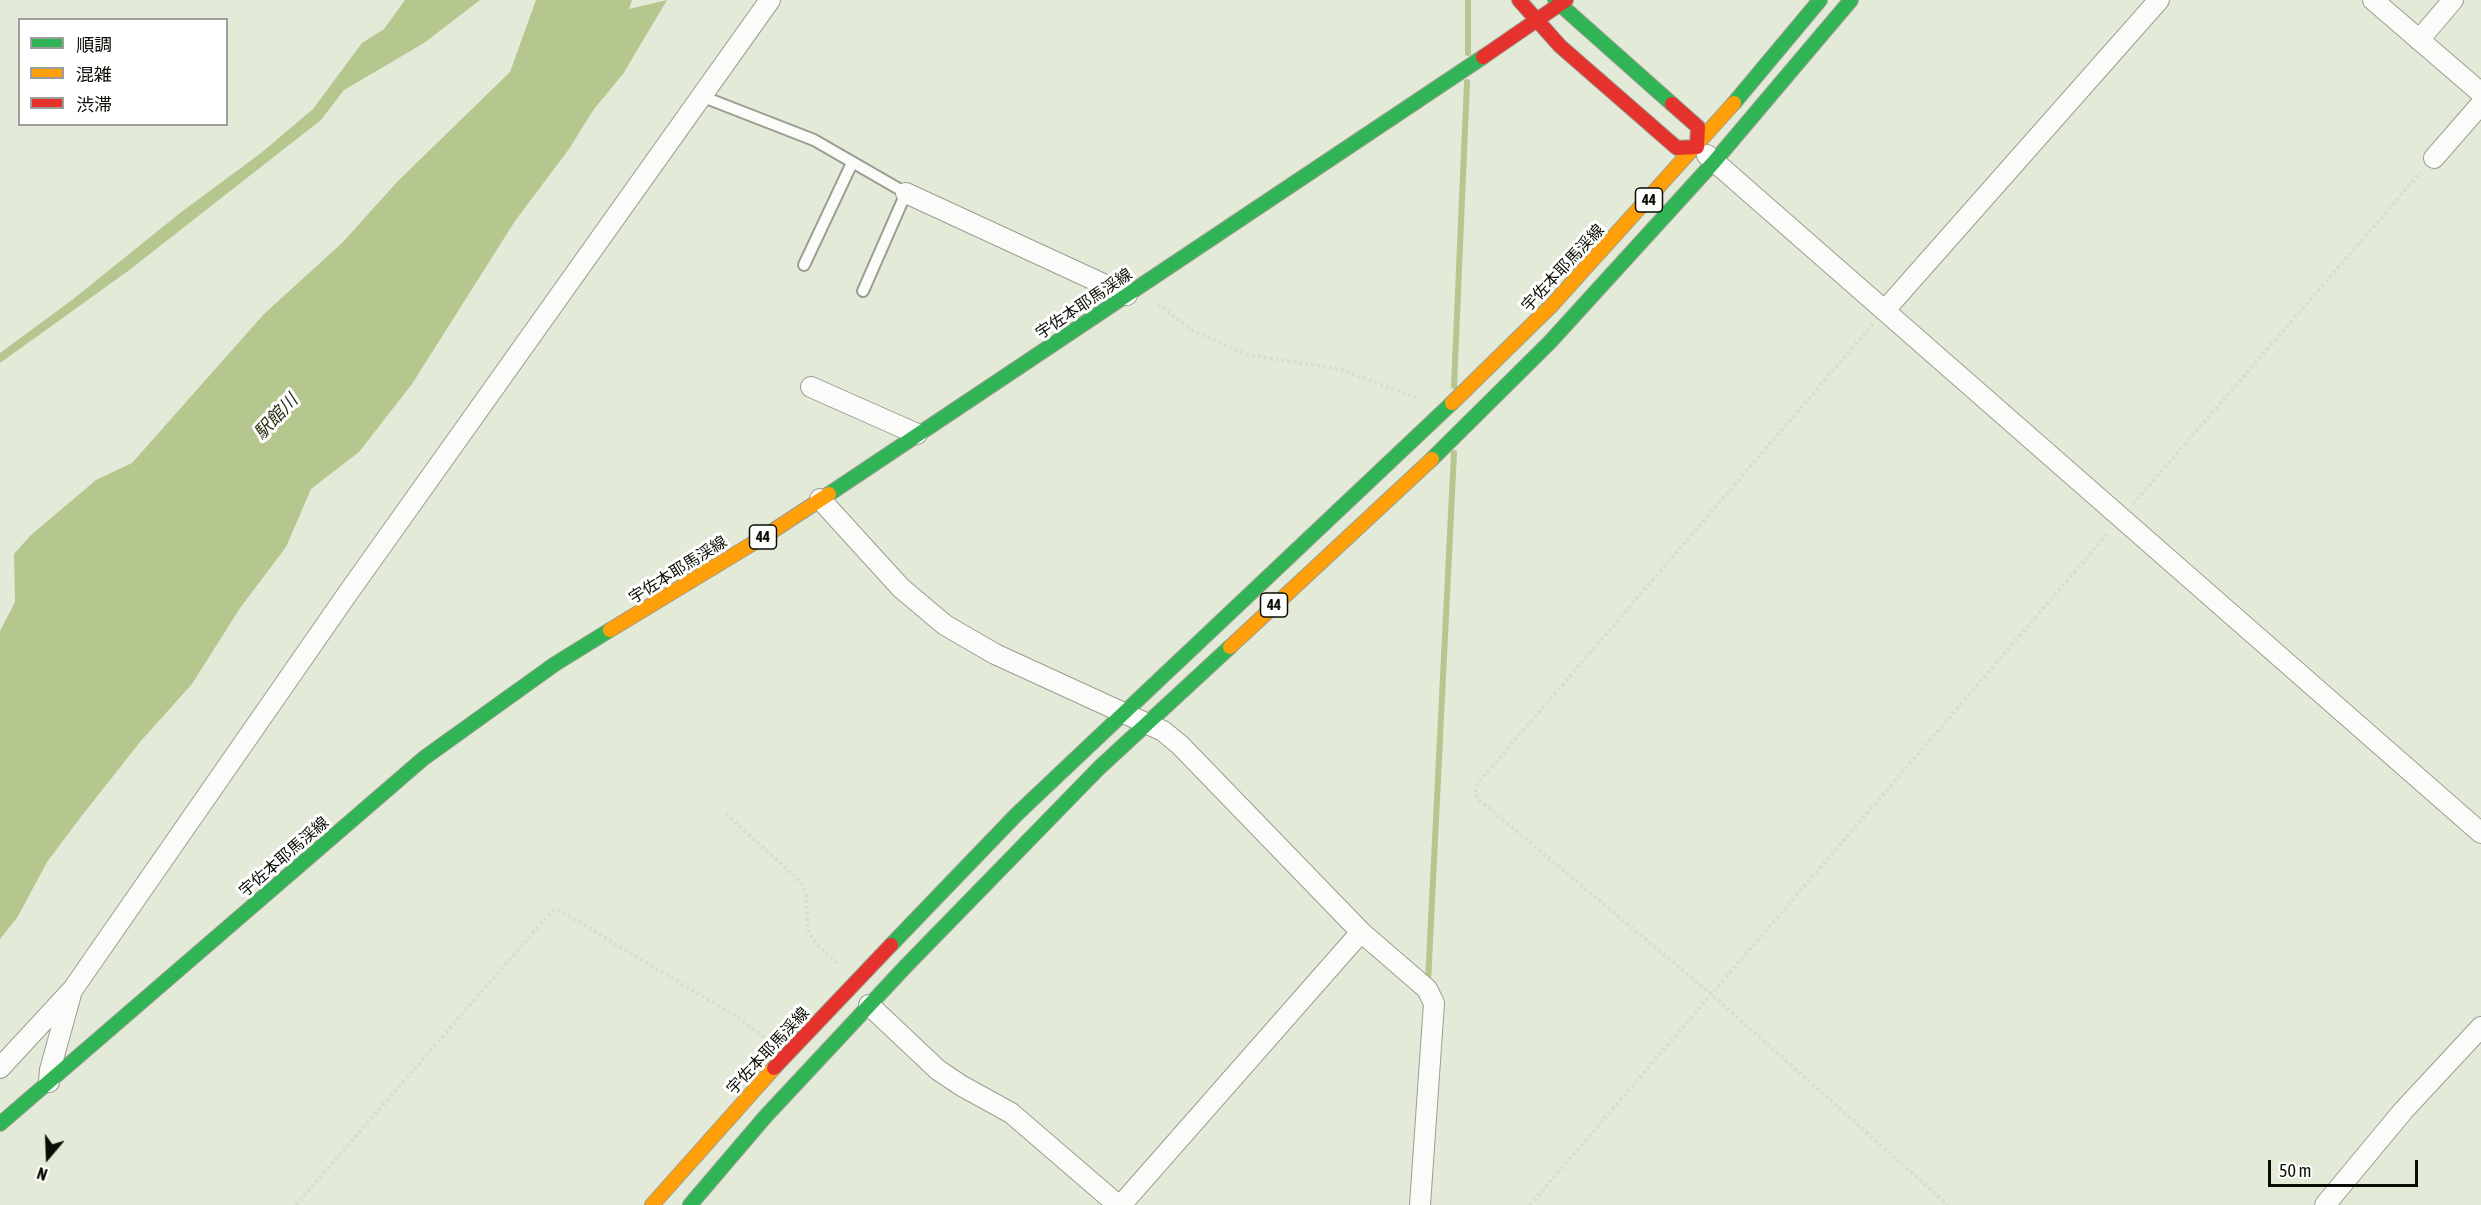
<!DOCTYPE html>
<meta charset="utf-8">
<style>
body{margin:0}
#map{position:relative;width:2481px;height:1205px;overflow:hidden;background:#e4ead8;font-family:"Asap Condensed","Noto Sans JP",sans-serif}
canvas{display:block}
.legend{position:absolute;left:18px;top:18px;width:210px;height:108px;box-sizing:border-box;background:#fff;border:2px solid #9d9e9b;margin:0;padding:8px 10px;list-style:none;font-size:18px;color:#0a0d04}
.legend li{display:flex;align-items:center;gap:12px;height:30px}
.legend b{width:30px;border:2px solid #9d9e9b}
.north{position:absolute;left:18px;top:1127px;width:60px;height:60px;-webkit-text-stroke:4px #fff;paint-order:stroke;rotate:199deg;font-size:16px;font-weight:700;line-height:24px;text-align:center;color:#0a0d04}
.north::after{content:'';display:block;margin:auto;width:21px;height:27px;background:#0a0d04;clip-path:polygon(50% 0,100% 100%,50% 72%,0 100%)}
.scale{position:absolute;left:2268px;top:1160px;width:150px;height:27px;box-sizing:border-box;border:3px solid #0a0d04;border-top:0;padding-left:8px;font-size:18px;line-height:21px;white-space:nowrap;color:#0a0d04;-webkit-text-stroke:4px #fff;paint-order:stroke}
</style>
<div id="map">
<canvas width="2481" height="1205"></canvas>
<ul class="legend">
<li><b style="height:8px;background:#30b455"></b>順調</li>
<li><b style="height:8px;background:#ff9f0a"></b>混雑</li>
<li><b style="height:8px;background:#e5322d"></b>渋滞</li>
</ul>
<div class="north">N</div>
<div class="scale">50 m</div>
</div>
<script>
const g = document.querySelector('canvas').getContext('2d');
g.lineJoin = 'round';
function fillPath(path, color) { g.fillStyle = color; g.fill(path, 'evenodd'); }
const shape = rows => new Path2D(rows.map(r => 'M' + r).join(''));
function trace(path, color, width, dash) { g.strokeStyle = color; g.lineWidth = width; g.lineCap = dash ? 'butt' : 'round'; g.setLineDash(dash || []); g.stroke(path); }
function drawText(font, color, halo, rows, align = 'center') {
  g.font = font + ' "Asap Condensed","Noto Sans JP",sans-serif'; g.lineWidth = 6; g.setLineDash([]); g.textBaseline = 'middle'; g.strokeStyle = halo; g.fillStyle = color; for (const [text, x, y, turn = 0] of rows) {
    g.save(); g.translate(x, y); g.rotate((+turn || 0) * Math.PI / 180); g.textAlign = isNaN(turn) ? turn : align; if (halo) g.strokeText(text, 0, 0); g.fillText(text, 0, 0); g.restore();
  }
}
fillPath(shape([
 [405,0,480,0,424,43,344,90,321,120,128,271,0,363,0,353,72,300,180,213,261,153,313,109,362,43,384,29],
 [536,0,632,0,629,9,667,0,623,74,594,109,569,149,515,221,412,384,359,452,311,489,286,547,240,608,192,684,140,742,80,818,47,862,17,918,0,939,0,631,15,602,14,554,30,536,96,480,132,463,264,314,342,243,398,181,510,72]
]), '#b5c68e');
trace(shape([
 [1468,53,1468,0],
 [1454,386,1467,82],
 [1428,982,1454,453]
]), '#b5c68e', 6);
const lane = shape([
 [701,96,814,140,906,193,863,291],
 [804,265,852,163]
]);
const street = shape([
 [2373,0,2481,93],
 [2419,40,2453,0],
 [1707,155,2481,833],
 [2434,158,2481,104],
 [906,193,1127,295],
 [1885,310,2159,0],
 [811,387,917,434],
 [820,499,901,588,945,625,995,654,1163,731,1180,745,1361,932,1427,989,1434,1003,1420,1205],
 [869,1005,938,1070,962,1086,1011,1113,1118,1205],
 [0,1068,73,989,348,593,770,0],
 [49,1082,50,1070,71,994],
 [1121,1205,1361,932],
 [2325,1205,2403,1111,2481,1027]
]);
const fast = shape([
 [1555,0,1672,104],
 [1734,103,1820,0],
 [1432,459,1550,342,1714,162,1851,0],
 [829,494,1483,57],
 [891,945,1017,814,1452,403],
 [0,1124,424,758,555,664,610,630],
 [690,1205,765,1117,906,966,1099,768,1230,647]
]);
const slow = shape([
 [1452,403,1552,305,1734,103],
 [610,630,765,536,829,494],
 [1230,647,1432,459],
 [652,1205,774,1068]
]);
const jam = shape([
 [1519,0,1560,46,1677,148,1697,147,1698,127,1672,104],
 [1483,57,1566,0],
 [774,1068,891,945]
]);
trace(lane, '#9a9e90', 14);
trace(street, '#9a9e90', 22);
trace(fast, '#9a9e90', 16);
trace(slow, '#9a9e90', 16);
trace(jam, '#9a9e90', 16);
trace(shape([
 [1158,304,1193,331,1249,355,1339,369,1420,399],
 [1873,324,1478,783,1475,792,1478,799,1711,994,1948,1205],
 [2133,504,2421,172],
 [726,814,801,882,806,894,808,929,812,939,838,965],
 [296,1205,551,912,557,909,737,1017,766,1039],
 [1530,1205,2109,532]
]), '#dbdcd6', 4, [3, 3]);
trace(lane, '#fbfcf9', 10);
trace(street, '#fbfcf9', 20);
trace(fast, '#30b455', 14);
trace(slow, '#ff9f0a', 14);
trace(jam, '#e5322d', 14);
for (const [x, y, w] of [
 [1649,200,27],
 [763,537,27],
 [1274,605,27]
]) { const box = new Path2D(); box.roundRect(x - w / 2, y - 12, w, 24, 4.5); g.fillStyle = '#fff'; g.fill(box); trace(box, '#0a0d04', 1.5); }
drawText('bold 15px', '#0a0d04', null, [
 ["44",1649,200],
 ["44",763,537],
 ["44",1274,605]
]);
drawText('16px', '#0a0d04', '#fff', [
 ["宇佐本耶馬渓線",1563,268,-47],
 ["宇佐本耶馬渓線",1084,304,-34],
 ["宇佐本耶馬渓線",678,570,-32],
 ["宇佐本耶馬渓線",284,857,-41],
 ["宇佐本耶馬渓線",768,1051,-47]
]);
drawText('italic 18px', '#293212', '#fff', [
 ["駅館川",276,417,-47]
]);
</script>
